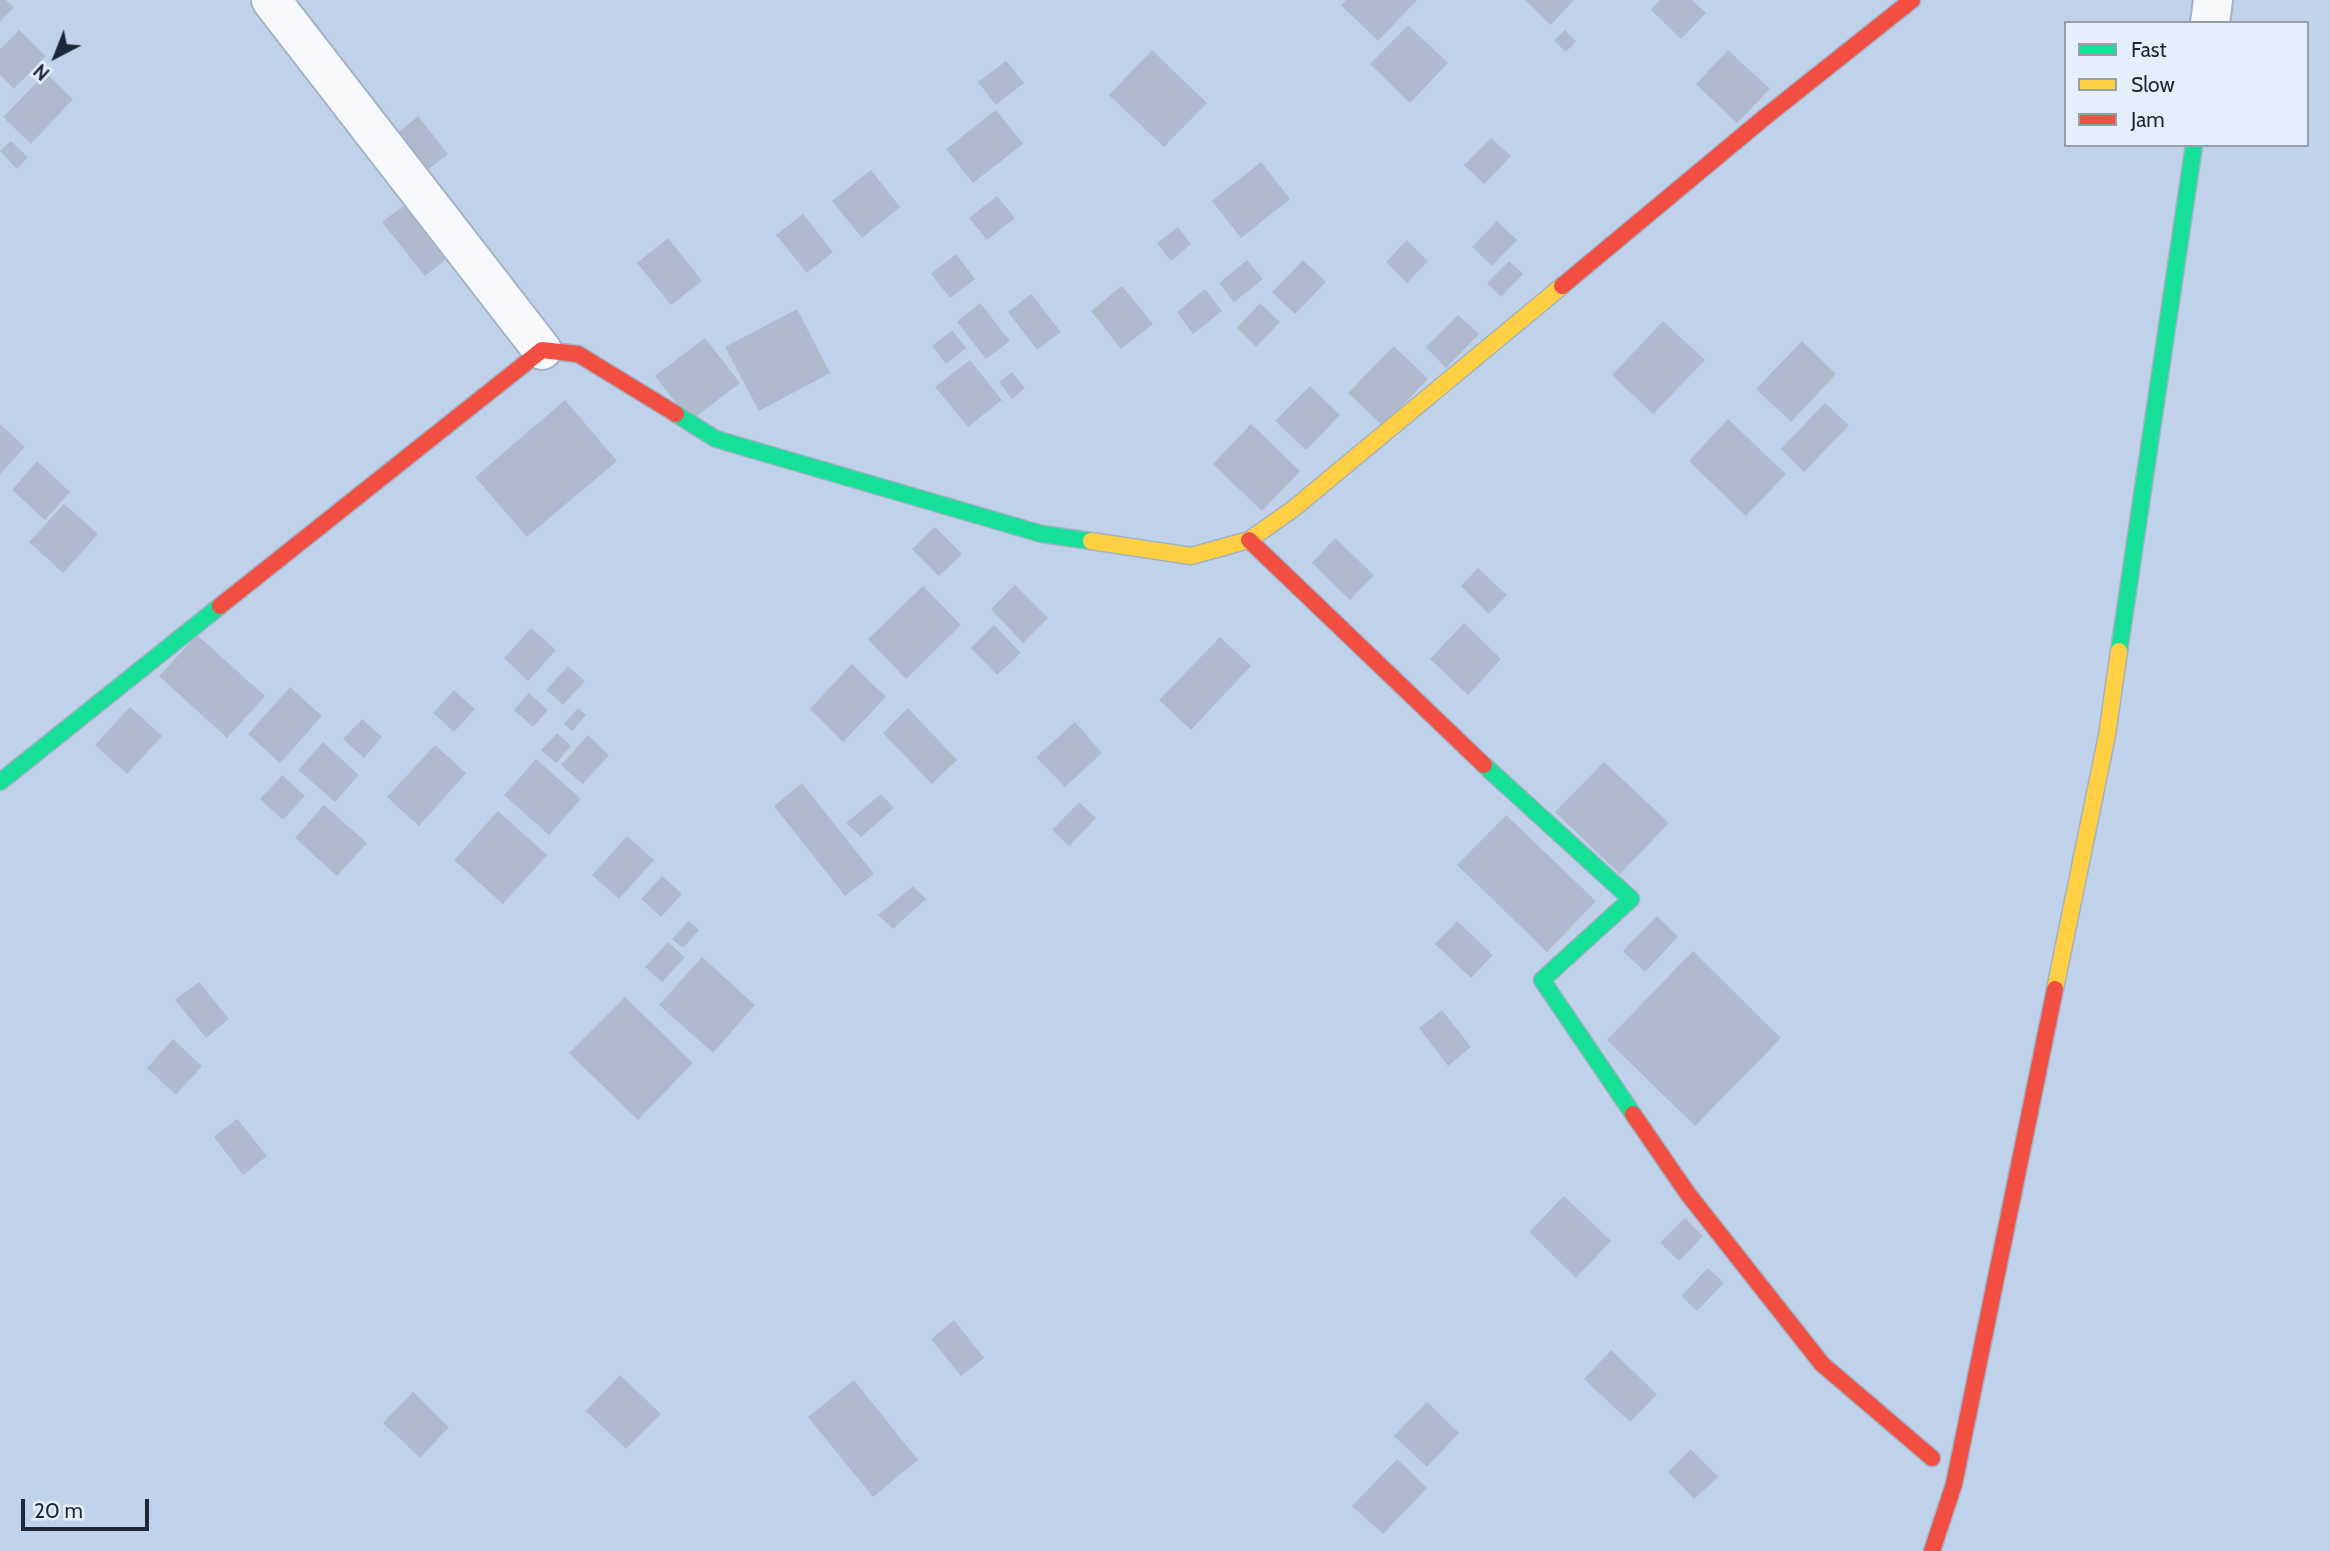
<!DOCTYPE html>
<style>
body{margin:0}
#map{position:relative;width:2330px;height:1551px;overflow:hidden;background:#c0d2ea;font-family:Cabin,sans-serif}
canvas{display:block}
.legend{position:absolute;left:2064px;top:21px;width:245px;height:126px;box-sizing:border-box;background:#e4effc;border:2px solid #949fae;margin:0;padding:9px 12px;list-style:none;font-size:21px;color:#1c2839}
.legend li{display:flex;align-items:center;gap:14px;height:35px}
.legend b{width:35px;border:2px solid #949fae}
.north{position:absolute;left:21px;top:21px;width:70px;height:70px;-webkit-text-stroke:5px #e4effc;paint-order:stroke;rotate:222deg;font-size:19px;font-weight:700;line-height:28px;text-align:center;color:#1c2839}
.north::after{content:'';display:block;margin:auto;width:24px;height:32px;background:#1c2839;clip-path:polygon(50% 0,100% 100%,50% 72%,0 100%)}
.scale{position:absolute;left:21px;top:1499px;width:128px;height:32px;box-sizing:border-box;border:4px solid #1c2839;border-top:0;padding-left:9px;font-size:21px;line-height:24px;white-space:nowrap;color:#1c2839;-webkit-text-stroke:5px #e4effc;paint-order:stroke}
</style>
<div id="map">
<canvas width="2330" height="1551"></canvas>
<ul class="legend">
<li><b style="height:9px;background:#16e098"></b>Fast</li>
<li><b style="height:9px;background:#ffcf43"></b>Slow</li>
<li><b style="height:9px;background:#f24e42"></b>Jam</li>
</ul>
<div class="north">N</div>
<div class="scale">20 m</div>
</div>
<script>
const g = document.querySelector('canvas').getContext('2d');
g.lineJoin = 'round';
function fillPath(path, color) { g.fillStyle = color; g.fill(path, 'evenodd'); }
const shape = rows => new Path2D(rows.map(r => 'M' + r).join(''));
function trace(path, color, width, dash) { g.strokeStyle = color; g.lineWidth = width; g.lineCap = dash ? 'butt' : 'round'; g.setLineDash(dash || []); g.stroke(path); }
fillPath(shape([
 [0,0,6,0,14,7,0,22],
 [1346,0,1417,0,1378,41,1341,5],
 [1525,0,1574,0,1551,25],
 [1660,0,1692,0,1706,13,1681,39,1651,10],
 [1408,25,1448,63,1410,103,1370,64],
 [19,30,46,56,14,89,0,75,0,49],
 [1565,30,1576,41,1566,52,1554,41],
 [1152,50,1207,103,1164,147,1109,95],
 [1728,50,1770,89,1737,123,1696,84],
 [1006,61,1024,83,996,105,978,82],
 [46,73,73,99,31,144,3,117],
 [996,110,1023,144,973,183,946,149],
 [418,116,448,154,425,172,395,135],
 [1491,138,1511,156,1484,184,1464,165],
 [11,141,28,157,17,169,0,151],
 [1261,162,1290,199,1241,238,1212,201],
 [871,170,900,207,862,238,832,201],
 [997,196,1015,218,987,240,969,218],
 [411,200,454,253,425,276,382,222],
 [803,214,833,252,807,273,776,235],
 [1497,221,1517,240,1492,266,1472,247],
 [1178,227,1191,244,1171,261,1157,243],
 [668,238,702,281,671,305,637,263],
 [1407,240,1428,261,1407,283,1386,262],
 [956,254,975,279,950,298,931,274],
 [1247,260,1263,279,1234,302,1219,283],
 [1303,260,1326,282,1295,314,1272,292],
 [1509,261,1523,274,1501,297,1487,283],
 [1122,286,1153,324,1121,349,1091,311],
 [1205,289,1222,311,1193,334,1177,312],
 [1031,294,1061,332,1037,350,1008,312],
 [980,303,1010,341,986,359,957,322],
 [1260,303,1280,322,1256,347,1237,328],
 [797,309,830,373,759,411,725,347],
 [1458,315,1479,334,1446,368,1426,347],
 [1663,321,1705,360,1653,414,1612,375],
 [952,330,966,348,946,364,932,346],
 [705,338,740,383,690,421,655,376],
 [1802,341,1836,374,1791,422,1756,389],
 [1394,346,1428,379,1383,426,1348,393],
 [970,360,1002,400,968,427,935,387],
 [1012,372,1025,388,1012,399,999,382],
 [1310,386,1340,415,1306,450,1275,421],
 [565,400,617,461,527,537,475,477],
 [1825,403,1849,425,1804,472,1781,449],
 [1728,419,1786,474,1746,516,1689,461],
 [0,424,25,447,0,474],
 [1251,424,1300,471,1262,511,1213,464],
 [37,461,70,492,45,520,12,490],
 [64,504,98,534,63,573,29,542],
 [935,527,962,554,939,576,912,549],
 [1335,538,1374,575,1350,600,1312,563],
 [1478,568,1507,595,1489,614,1461,586],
 [1015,585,1048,618,1023,643,991,609],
 [923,586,961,625,906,679,868,639],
 [1464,623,1501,659,1468,695,1430,659],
 [994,625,1021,653,997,675,971,648],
 [531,628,556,650,528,681,504,658],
 [197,635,265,696,227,738,159,676],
 [1220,637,1251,666,1191,730,1159,700],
 [852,664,886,697,843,742,810,709],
 [568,666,585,681,563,705,546,690],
 [290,687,322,716,280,763,248,734],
 [454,690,475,709,454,732,433,713],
 [529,693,548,710,533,727,514,710],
 [130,707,162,736,127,774,95,745],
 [578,708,586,715,572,731,564,724],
 [908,708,957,760,932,784,883,733],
 [362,719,382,737,364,758,343,739],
 [1075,722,1102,753,1065,787,1036,757],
 [557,733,571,746,556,763,541,750],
 [588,735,609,755,583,784,561,765],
 [323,742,359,775,335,802,298,770],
 [435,745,466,773,419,826,387,797],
 [536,759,581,799,549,835,504,795],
 [1604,762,1669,823,1620,874,1555,812],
 [282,775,305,796,283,820,260,799],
 [802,783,874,874,845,896,774,806],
 [881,794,894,808,861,837,846,823],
 [1079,802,1096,818,1069,846,1052,830],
 [324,805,367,843,337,876,295,838],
 [498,811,547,855,503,904,454,860],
 [1506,815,1596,901,1547,952,1457,865],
 [627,836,654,860,619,899,592,875],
 [662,876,682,894,661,917,641,899],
 [913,886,926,899,893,929,878,915],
 [1657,916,1678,937,1645,972,1623,951],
 [688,921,699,930,683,948,672,939],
 [1457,921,1493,955,1471,978,1435,944],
 [668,942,685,957,662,982,645,967],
 [1693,951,1781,1038,1695,1126,1607,1040],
 [702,957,755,1005,713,1053,659,1005],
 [199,982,229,1019,206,1038,175,1000],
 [625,997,693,1063,638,1120,569,1053],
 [1442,1010,1471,1047,1448,1066,1419,1028],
 [173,1039,202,1066,176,1095,147,1068],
 [237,1119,267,1156,243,1175,214,1137],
 [1564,1196,1611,1241,1576,1278,1529,1232],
 [1685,1218,1703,1236,1679,1261,1660,1243],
 [1708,1268,1724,1283,1697,1311,1681,1296],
 [954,1320,984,1358,961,1376,931,1339],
 [1611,1350,1657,1394,1630,1422,1584,1379],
 [620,1375,661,1414,626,1449,586,1411],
 [854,1380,918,1460,873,1497,808,1417],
 [413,1392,449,1427,420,1458,383,1423],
 [1427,1402,1459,1433,1427,1467,1394,1436],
 [1691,1449,1718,1477,1694,1499,1668,1472],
 [1397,1459,1427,1488,1383,1534,1352,1506]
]), '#b0bace');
const street = shape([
 [271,0,542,350],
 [2210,23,2213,0]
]);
const fast = shape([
 [676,414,716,439,1042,534,1091,541],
 [2119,651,2194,145],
 [1484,765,1631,899,1542,980,1633,1114],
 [0,782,220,606]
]);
const slow = shape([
 [1091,541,1191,556,1249,540,1293,509,1562,286],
 [2055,989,2107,735,2119,651]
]);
const jam = shape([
 [1562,286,1765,117,1912,0],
 [1249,540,1484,765],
 [220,606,542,350,578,354,676,414],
 [1633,1114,1688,1194,1822,1364,1932,1458],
 [1932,1551,1954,1484,2055,989]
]);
trace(street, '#a2b1c4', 42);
trace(fast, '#a2b1c4', 19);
trace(slow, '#a2b1c4', 19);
trace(jam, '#a2b1c4', 19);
trace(street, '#f6f8fc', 38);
trace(fast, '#16e098', 16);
trace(slow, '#ffcf43', 16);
trace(jam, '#f24e42', 16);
</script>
